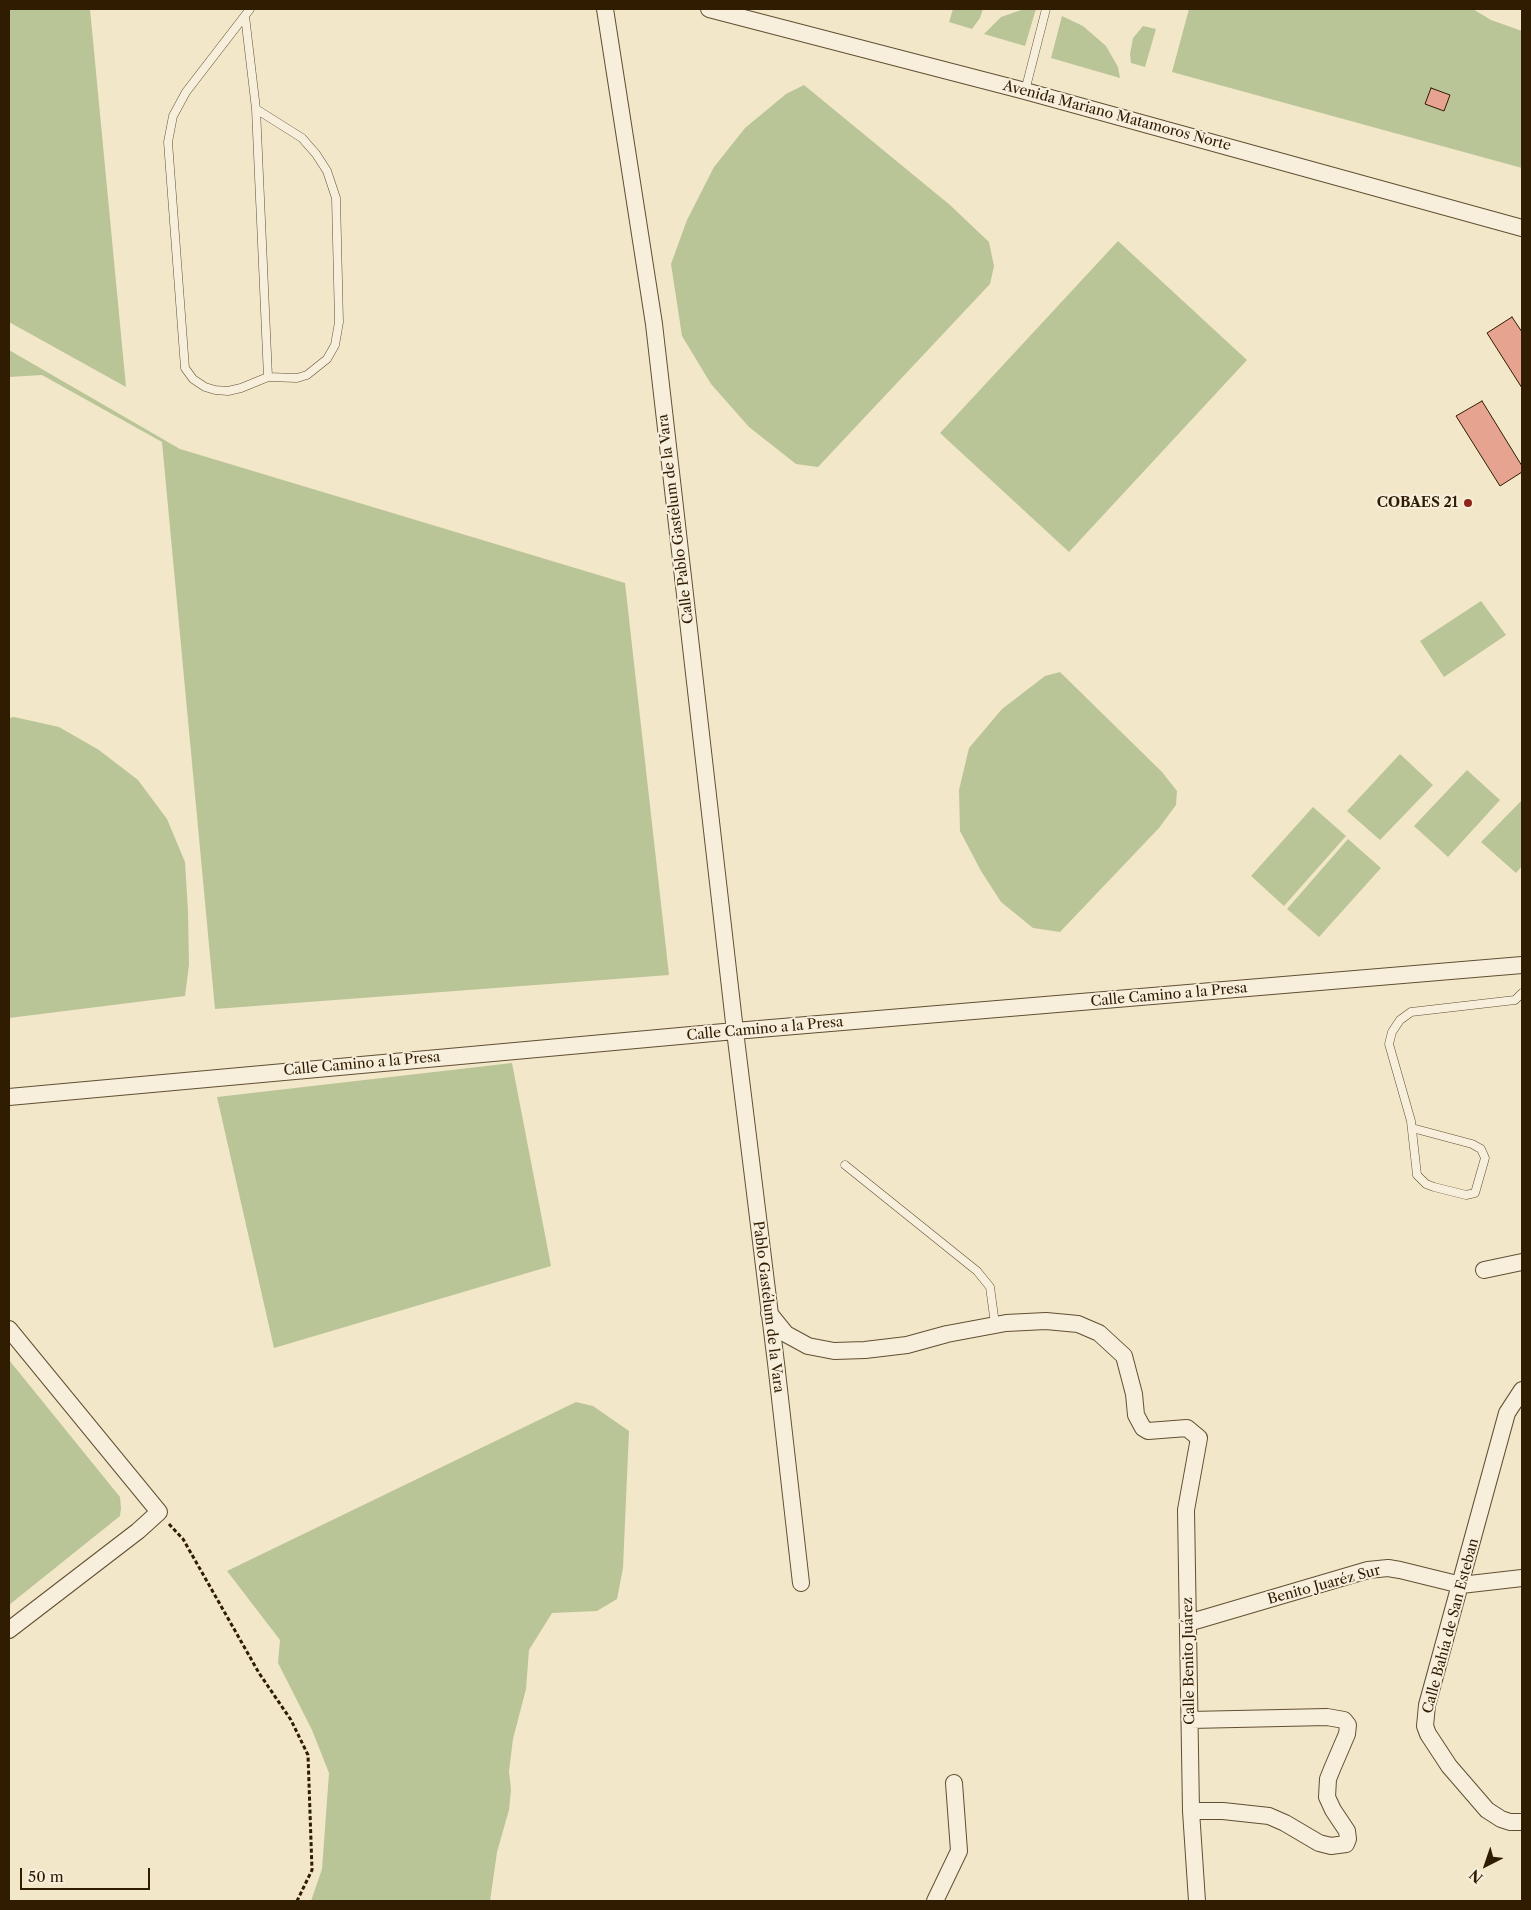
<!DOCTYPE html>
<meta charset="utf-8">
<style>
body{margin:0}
#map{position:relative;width:1531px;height:1910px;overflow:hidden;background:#f3e7c9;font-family:"Libre Caslon Text",serif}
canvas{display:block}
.frame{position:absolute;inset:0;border:10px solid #301c00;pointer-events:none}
.north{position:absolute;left:1461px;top:1840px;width:50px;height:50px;-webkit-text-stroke:4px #f7efdc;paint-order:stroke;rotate:221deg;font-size:14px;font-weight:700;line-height:20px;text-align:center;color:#301c00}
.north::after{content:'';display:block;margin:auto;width:18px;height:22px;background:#301c00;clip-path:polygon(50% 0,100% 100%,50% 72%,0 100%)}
.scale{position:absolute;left:20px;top:1868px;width:130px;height:22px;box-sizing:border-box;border:2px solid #301c00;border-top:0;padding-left:6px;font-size:15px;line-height:18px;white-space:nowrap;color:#301c00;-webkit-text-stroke:4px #f7efdc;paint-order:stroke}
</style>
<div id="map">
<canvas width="1531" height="1910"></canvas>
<div class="frame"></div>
<div class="north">N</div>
<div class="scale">50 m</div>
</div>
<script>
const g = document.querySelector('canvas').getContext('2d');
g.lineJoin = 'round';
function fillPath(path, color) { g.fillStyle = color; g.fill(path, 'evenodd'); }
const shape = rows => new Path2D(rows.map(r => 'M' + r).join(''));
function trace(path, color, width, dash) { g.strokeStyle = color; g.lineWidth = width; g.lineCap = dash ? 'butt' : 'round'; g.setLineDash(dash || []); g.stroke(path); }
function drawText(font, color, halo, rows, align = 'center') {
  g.font = font + ' "Libre Caslon Text",serif'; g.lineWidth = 4; g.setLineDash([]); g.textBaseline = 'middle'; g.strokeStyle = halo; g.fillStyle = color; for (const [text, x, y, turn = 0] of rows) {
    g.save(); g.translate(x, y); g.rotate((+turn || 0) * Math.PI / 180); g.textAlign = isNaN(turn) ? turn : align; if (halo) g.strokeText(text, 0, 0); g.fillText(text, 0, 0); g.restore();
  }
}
fillPath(shape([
 [9,9,90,9,126,387,9,322],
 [953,9,983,9,980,18,972,29,949,22],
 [1024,9,1036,9,1025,46,984,34,1001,17],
 [1189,9,1473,9,1491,20,1522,31,1522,168,1172,72],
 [1062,16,1083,26,1106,46,1118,67,1120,78,1051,58],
 [1143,26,1156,29,1145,67,1131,63,1130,54,1133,38],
 [804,85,950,205,989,242,994,266,990,284,818,467,796,464,749,427,711,384,682,336,671,264,687,220,714,167,745,128,786,94],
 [1118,241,1247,360,1069,552,940,433],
 [9,350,180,449,625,583,669,975,215,1009,162,442,42,375,9,377],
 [1481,601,1506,635,1444,677,1420,641],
 [1060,672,1162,772,1177,791,1176,805,1159,828,1060,932,1033,928,1001,902,981,871,960,831,959,790,969,748,1002,709,1045,676],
 [14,717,59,727,99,750,138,780,167,819,185,862,188,911,189,965,185,996,9,1018,9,718],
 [1400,754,1433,785,1380,840,1347,811],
 [1467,770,1500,800,1448,857,1414,826],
 [1522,800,1522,866,1516,873,1481,842],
 [1313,807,1346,836,1284,906,1251,876],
 [1348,839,1381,868,1319,937,1287,909],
 [512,1063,551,1266,274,1348,217,1097],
 [9,1360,120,1497,121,1508,120,1516,9,1605],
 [576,1402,593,1406,629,1431,623,1568,617,1599,597,1611,552,1613,529,1650,526,1689,513,1739,509,1771,511,1790,509,1810,497,1852,490,1901,311,1901,322,1869,329,1773,312,1730,278,1663,280,1640,227,1571]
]), '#bac597');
const building = shape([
 [1431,88,1450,95,1444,111,1425,104,1431,88],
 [1512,317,1522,332,1522,388,1487,333,1512,317],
 [1482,401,1522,466,1522,472,1500,486,1456,416,1482,401]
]);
fillPath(building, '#e6a490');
trace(building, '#301c00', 1);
const service = shape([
 [245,16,256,109,302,138,316,154,327,171,336,198,339,322,335,345,327,359,307,375,297,378,268,377,241,388,228,391,215,390,205,387,193,379,185,368,168,142,173,116,186,92,250,9],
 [1025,91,1046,9],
 [256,109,268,377],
 [1412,1128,1472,1144,1481,1149,1485,1158,1475,1193,1466,1195,1434,1187,1426,1184,1417,1175,1411,1121,1389,1044,1392,1032,1400,1020,1411,1012,1515,1000,1522,993],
 [845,1165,977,1271,990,1287,995,1324]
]);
const minor = shape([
 [605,9,654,324,735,1031,776,1363,801,1583],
 [709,9,1025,91,1522,228],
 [9,1097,735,1031,1522,965],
 [1484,1270,1522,1262],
 [769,1313,786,1334,808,1346,834,1351,865,1350,907,1345,947,1334,1006,1323,1046,1321,1078,1324,1099,1333,1124,1356,1134,1394,1136,1415,1143,1428,1148,1431,1187,1428,1199,1438,1186,1510,1191,1811,1197,1901],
 [9,1329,159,1512,138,1531,9,1630],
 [1522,1390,1507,1413,1427,1705,1425,1726,1428,1734,1449,1766,1487,1810,1501,1819,1510,1822,1522,1822],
 [1188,1623,1368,1570,1388,1568,1400,1570,1461,1585,1522,1578],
 [1190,1720,1327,1717,1344,1720,1348,1725,1347,1734,1332,1769,1328,1779,1327,1797,1333,1810,1347,1831,1348,1839,1346,1844,1331,1846,1319,1843,1285,1823,1269,1816,1223,1811,1191,1811],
 [935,1901,959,1851,954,1783]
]);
trace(service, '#614f32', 9);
trace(minor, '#614f32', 18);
trace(shape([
 [169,1524,183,1539,259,1673,291,1720,308,1755,312,1870,297,1901]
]), '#301c00', 3, [4, 2.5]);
trace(service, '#f7efdc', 8);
trace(minor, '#f7efdc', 16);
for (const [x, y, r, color] of [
 [1468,503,5,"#8f2418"]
]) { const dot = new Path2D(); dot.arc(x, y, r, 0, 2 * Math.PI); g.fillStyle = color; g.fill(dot); trace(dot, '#f7efdc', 2); }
drawText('14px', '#301c00', '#f7efdc', [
 ["Avenida Mariano Matamoros Norte",1117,116,15],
 ["Calle Pablo Gastélum de la Vara",676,519,-97],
 ["Calle Camino a la Presa",1169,995,-5],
 ["Calle Camino a la Presa",765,1029,-5],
 ["Calle Camino a la Presa",362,1064,-5],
 ["Pablo Gastélum de la Vara",768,1307,83],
 ["Benito Juaréz Sur",1324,1585,-15],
 ["Calle Bahía de San Esteban",1451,1626,-75],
 ["Calle Benito Juárez",1189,1661,-91]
]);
drawText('bold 14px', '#301c00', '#f7efdc', [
 ["COBAES 21",1458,503]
], 'right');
</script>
